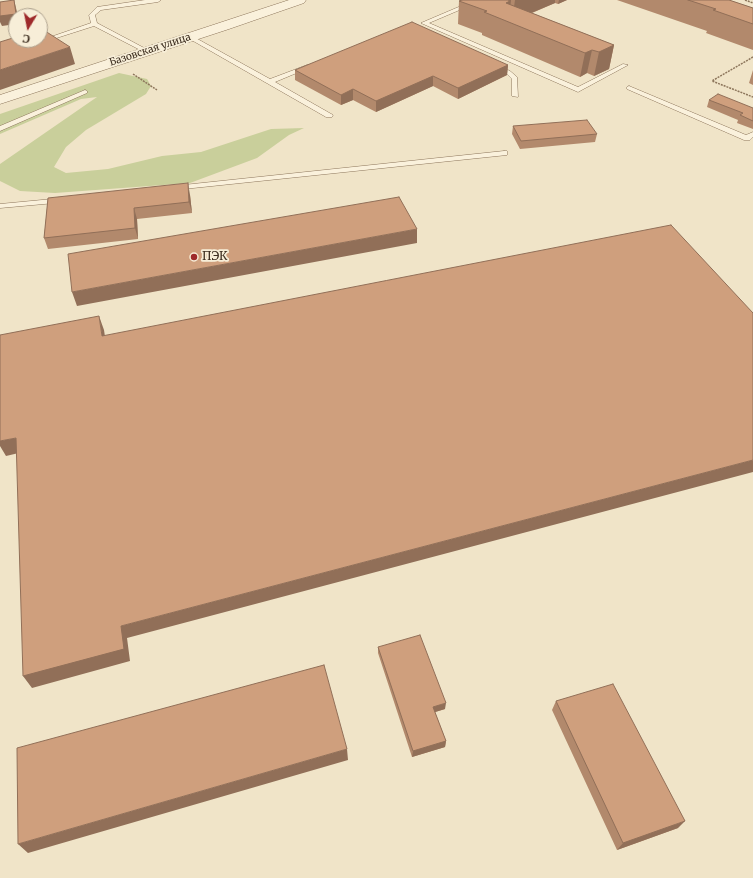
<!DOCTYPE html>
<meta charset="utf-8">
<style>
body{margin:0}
#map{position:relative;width:753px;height:878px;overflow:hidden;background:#f0e4c8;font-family:Merriweather,serif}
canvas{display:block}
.north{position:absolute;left:8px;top:8px;width:40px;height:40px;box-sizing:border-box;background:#f7eed8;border:1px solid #ada18e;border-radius:50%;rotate:190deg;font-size:11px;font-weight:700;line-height:16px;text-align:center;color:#3d2e20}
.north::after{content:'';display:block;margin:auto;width:14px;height:18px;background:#9e2a2b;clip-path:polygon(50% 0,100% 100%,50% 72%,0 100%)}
</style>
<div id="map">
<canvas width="753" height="878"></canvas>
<div class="north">С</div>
</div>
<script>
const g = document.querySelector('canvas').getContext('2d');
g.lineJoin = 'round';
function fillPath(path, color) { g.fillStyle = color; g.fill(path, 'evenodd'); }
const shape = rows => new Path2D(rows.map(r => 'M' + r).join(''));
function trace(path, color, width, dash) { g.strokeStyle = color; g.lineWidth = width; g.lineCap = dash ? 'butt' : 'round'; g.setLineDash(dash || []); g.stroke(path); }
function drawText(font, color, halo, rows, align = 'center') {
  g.font = font + ' Merriweather,serif'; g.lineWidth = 3.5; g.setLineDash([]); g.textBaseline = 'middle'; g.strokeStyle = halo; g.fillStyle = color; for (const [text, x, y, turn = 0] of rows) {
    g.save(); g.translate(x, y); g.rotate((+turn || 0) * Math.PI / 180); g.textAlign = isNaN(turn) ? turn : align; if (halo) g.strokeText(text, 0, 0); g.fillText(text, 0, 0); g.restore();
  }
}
fillPath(shape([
 [119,73,147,79,151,86,146,94,86,130,66,147,54,167,66,173,108,169,162,156,201,152,271,129,304,128,289,135,257,158,190,183,55,193,20,191,0,181,0,164,97,97,81,99,0,134,0,114]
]), '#c9cf9b');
const service = shape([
 [145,0,161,0,158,2,101,10,95,15,97,23,148,50,148,52,144,52,94,26,44,42,39,41,91,23,89,15,97,7,145,0],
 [475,0,483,0,429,23,578,87,623,64,628,65,578,92,421,23,475,0],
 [188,36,192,36,270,79,307,65,311,65,311,67,275,82,333,115,332,117,326,117,188,38,188,36],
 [491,64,495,64,510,71,517,77,518,97,512,96,512,79,506,73,491,66,491,64],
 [629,86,746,135,753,132,753,137,750,140,744,140,627,89,627,87,629,86],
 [85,90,87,91,87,93,0,131,0,126,85,90],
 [504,151,507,151,507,155,174,190,170,188,174,186,504,151],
 [63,198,67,200,66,202,0,208,0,204,63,198]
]);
const minor = shape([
 [289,0,306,0,304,3,229,29,0,104,0,95,289,0]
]);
trace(service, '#8d765c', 1);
trace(minor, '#8d765c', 1);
trace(shape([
 [745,0,753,3],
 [753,57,712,81,753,97],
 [133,74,157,90]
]), '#8d765c', 1.5, [2, 1]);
fillPath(service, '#faf1dc');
fillPath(minor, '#faf1dc');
fillPath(shape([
 [462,0,567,0,558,4,555,3,532,13,614,45,609,69,594,76,587,73,580,77,482,35,482,33,458,24,459,1],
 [617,0,729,0,753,8,753,50,706,33,707,31],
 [508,65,507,75,458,99,433,86,376,112,353,100,341,105,295,80,295,70],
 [753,70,753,85,749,83],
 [709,100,753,108,753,129,737,123,738,120,707,107],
 [513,126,597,134,595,142,520,149,512,134],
 [190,195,192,213,137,219,138,239,48,249,44,238,48,198],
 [378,647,445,709,435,712,446,741,445,747,412,757,378,653],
 [556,701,678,828,617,850,552,710]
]), '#b2896c');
fillPath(shape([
 [14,0,18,16,16,16,16,24,2,26,0,22,0,16],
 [506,0,511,0,509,20],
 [515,0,555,0,555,3,512,21],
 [559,0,567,0,558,4],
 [614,45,609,69,594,76,599,52],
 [70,47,75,64,0,90,0,70],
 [592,50,587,73,580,77,585,53],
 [508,65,507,75,458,99,458,88],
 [433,76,433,86,376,112,376,101],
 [353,89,353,100,341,105,341,95],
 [188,183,190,195,192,213,189,202],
 [134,208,137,219,138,239,135,228],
 [417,229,417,243,77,306,72,292],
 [99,316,104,330,107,350,102,336],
 [16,438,23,452,6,456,0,446,0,441],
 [753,460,753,472,127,638,130,661,32,688,23,676,121,626],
 [446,703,445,709,432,713,433,707],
 [446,741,445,747,412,757,413,751],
 [347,749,348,760,28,853,18,844],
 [685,821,678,828,617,850,623,843]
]), '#916f58');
const building = shape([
 [14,0,16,14,0,16,0,2,14,0],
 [462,0,508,0,510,1,506,3,614,45,599,52,592,50,585,53,484,12,487,11,459,1,462,0],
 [688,0,729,0,753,8,753,24,713,10,716,9,688,0],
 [412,22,508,65,458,88,433,76,376,101,353,89,341,95,295,70,412,22],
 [40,29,42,29,70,47,0,70,0,42,16,37,16,40,40,40,40,29],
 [718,94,753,108,753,121,740,115,743,113,709,100,718,94],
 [587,120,597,134,521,141,513,126,587,120],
 [188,183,189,202,134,208,135,228,44,238,48,198,188,183],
 [399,197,417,229,72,292,68,254,399,197],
 [671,225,753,313,753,460,121,626,124,649,23,676,16,438,0,441,0,335,99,316,102,336,671,225],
 [420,635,446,703,433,707,446,741,413,751,378,647,420,635],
 [324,665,347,749,18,844,17,748,324,665],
 [613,684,685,821,623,843,556,701,613,684]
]);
fillPath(building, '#cf9f7d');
trace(building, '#916f58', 1);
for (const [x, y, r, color] of [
 [194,257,4,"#9e2a2b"]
]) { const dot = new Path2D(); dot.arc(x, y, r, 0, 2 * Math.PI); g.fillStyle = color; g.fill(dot); trace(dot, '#f7eed8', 1.5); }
drawText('10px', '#3d2e20', '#f7eed8', [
 ["Базовская улица",150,50,-18]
]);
drawText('12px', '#3d2e20', '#f7eed8', [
 ["ПЭК",202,257]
], 'left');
</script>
